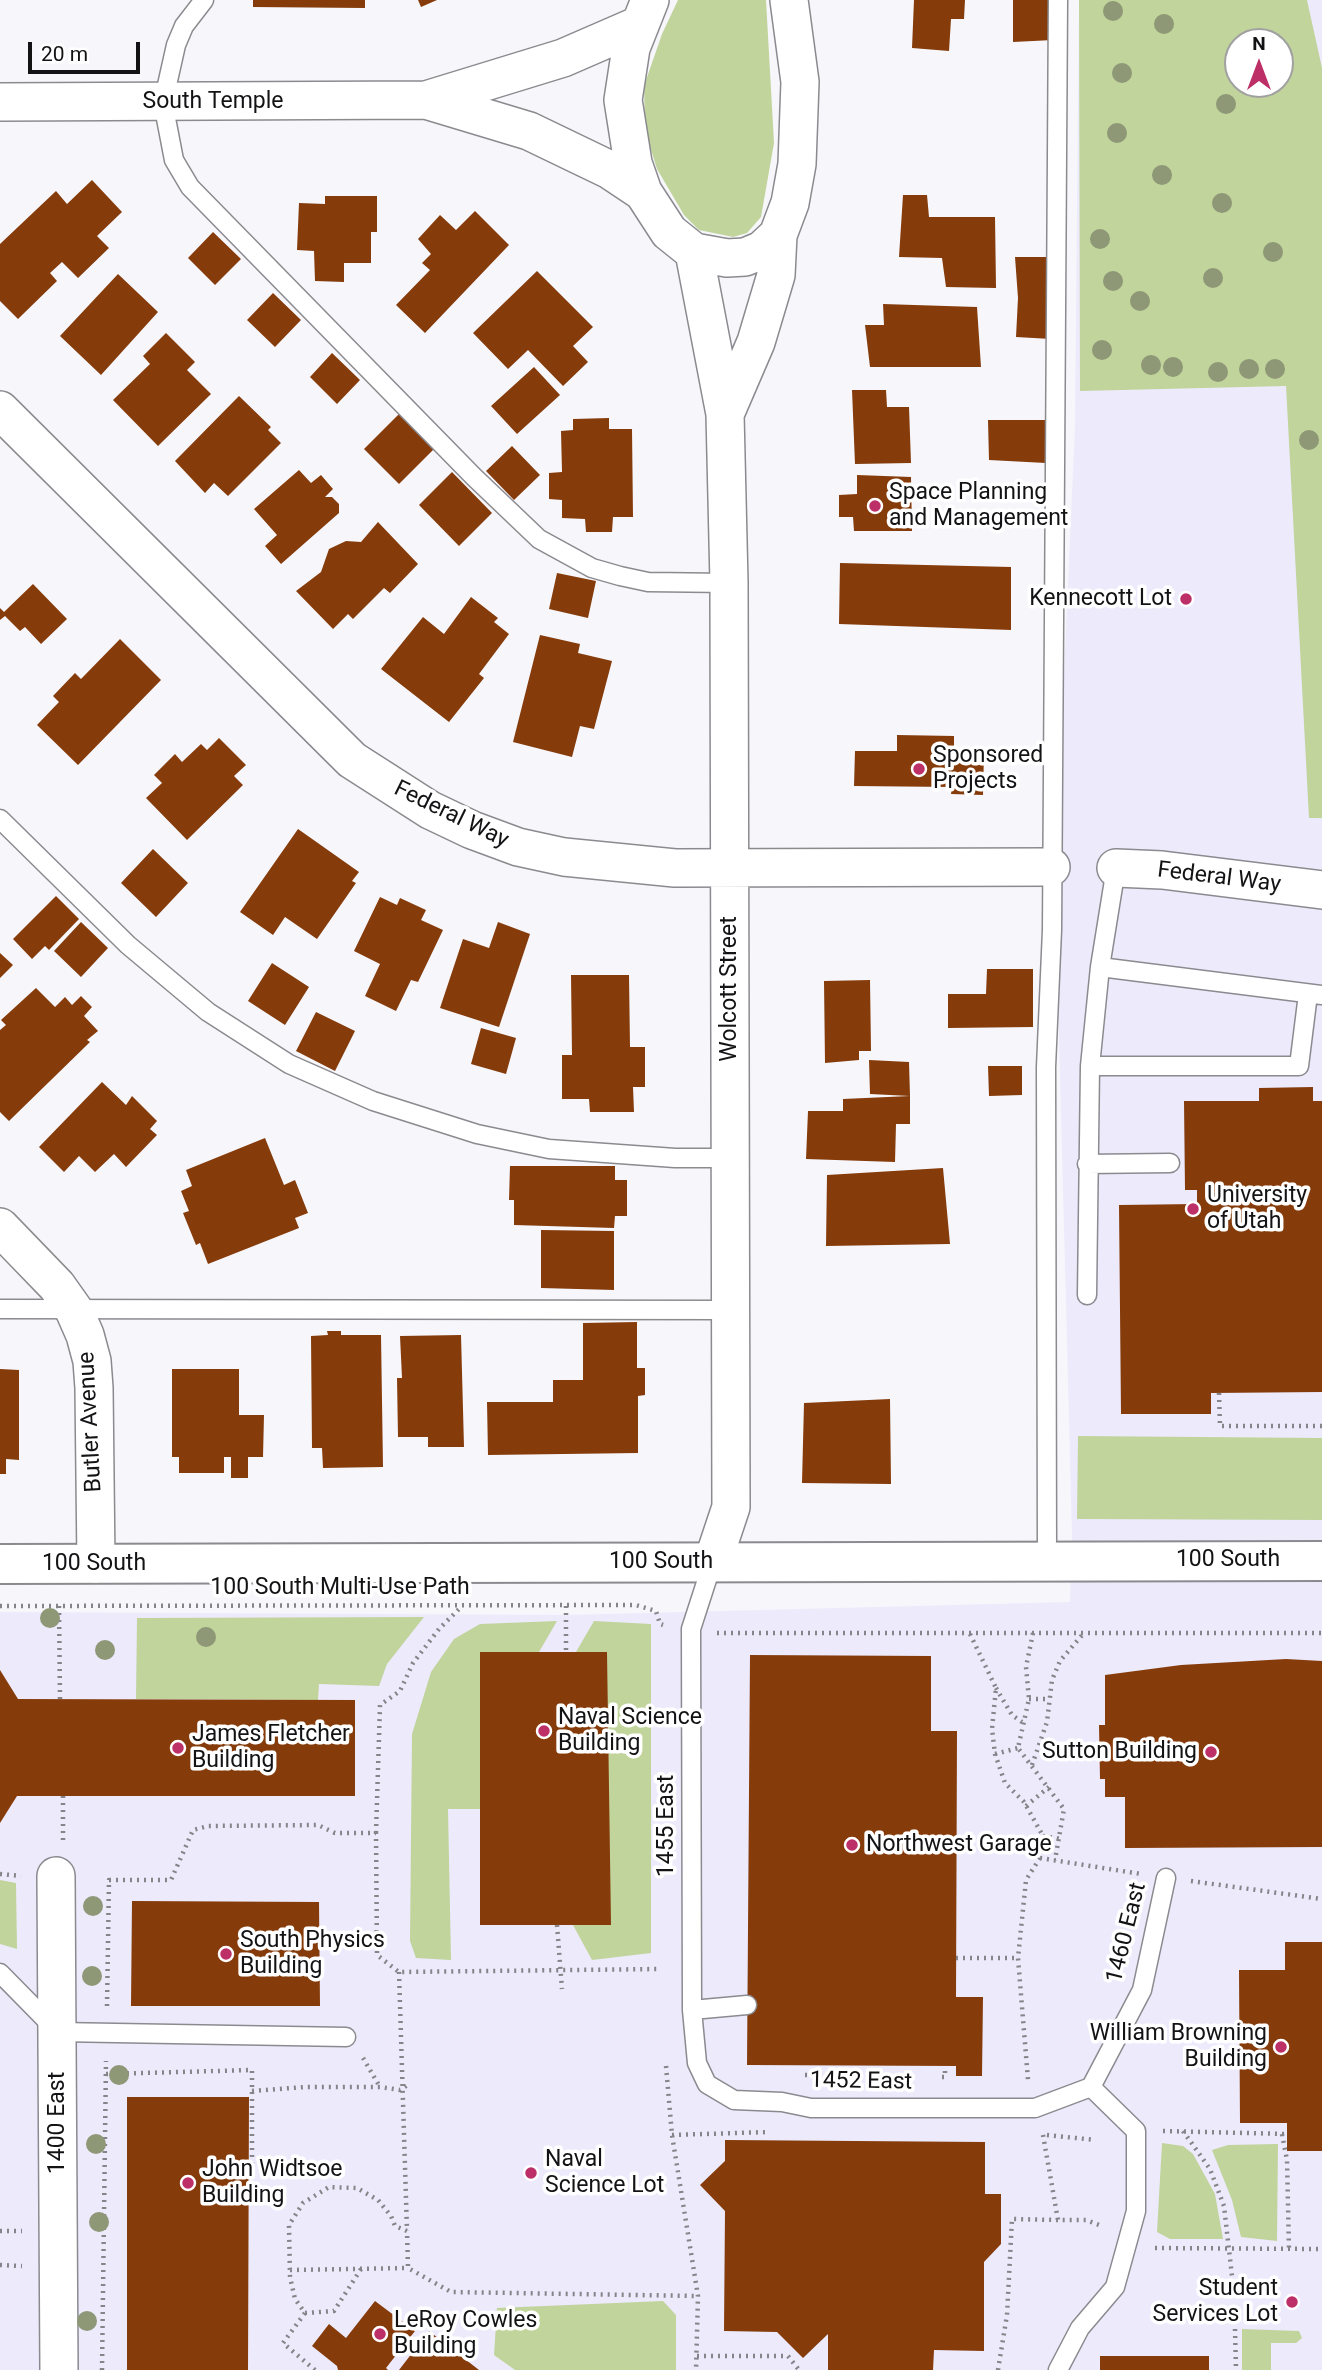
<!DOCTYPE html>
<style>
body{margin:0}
#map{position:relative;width:1322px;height:2370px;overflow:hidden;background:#f7f6fb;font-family:Roboto,sans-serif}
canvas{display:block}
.north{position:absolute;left:1224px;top:28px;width:70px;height:70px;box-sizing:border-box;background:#fff;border:2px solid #a1a0a1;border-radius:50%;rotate:0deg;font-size:19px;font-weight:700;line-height:28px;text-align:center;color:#131214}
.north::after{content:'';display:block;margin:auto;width:24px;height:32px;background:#bc3067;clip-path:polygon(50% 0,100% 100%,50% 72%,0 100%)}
.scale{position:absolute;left:28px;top:42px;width:112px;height:32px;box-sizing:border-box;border:4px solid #131214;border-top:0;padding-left:9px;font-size:21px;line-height:24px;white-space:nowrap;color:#131214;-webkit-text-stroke:5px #fff;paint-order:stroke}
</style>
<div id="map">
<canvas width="1322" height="2370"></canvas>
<div class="north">N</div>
<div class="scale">20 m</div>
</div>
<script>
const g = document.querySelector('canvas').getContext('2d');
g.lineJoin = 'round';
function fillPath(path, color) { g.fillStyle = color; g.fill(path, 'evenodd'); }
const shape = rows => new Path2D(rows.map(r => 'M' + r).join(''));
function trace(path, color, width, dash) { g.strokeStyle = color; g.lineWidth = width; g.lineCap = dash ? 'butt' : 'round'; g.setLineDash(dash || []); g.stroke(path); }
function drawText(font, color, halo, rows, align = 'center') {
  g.font = font + ' Roboto,sans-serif'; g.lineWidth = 7; g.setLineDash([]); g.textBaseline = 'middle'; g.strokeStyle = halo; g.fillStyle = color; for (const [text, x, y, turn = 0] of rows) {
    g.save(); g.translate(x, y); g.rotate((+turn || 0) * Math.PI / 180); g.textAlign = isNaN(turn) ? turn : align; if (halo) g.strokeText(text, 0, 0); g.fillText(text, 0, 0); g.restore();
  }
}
fillPath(shape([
 [1079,0,1322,0,1322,2370,0,2370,0,1612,567,1615,1070,1602,1072,1533,1055,884,1075,425],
 [1238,42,1280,42,1280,84,1238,84]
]), '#edeafc');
fillPath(shape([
 [678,0,766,0,774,143,761,217,747,233,733,237,699,230,684,215,657,169,645,130,644,86,662,34],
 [1079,0,1307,0,1322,68,1322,818,1309,818,1286,386,1080,391],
 [1238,42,1280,42,1280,84,1238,84],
 [1078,1436,1322,1438,1322,1520,1077,1519],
 [424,1617,387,1664,379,1686,319,1684,318,1700,136,1699,137,1618],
 [557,1621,539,1652,480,1652,480,1809,448,1809,451,1960,416,1958,410,1941,412,1734,431,1672,454,1639,480,1624],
 [594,1621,651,1624,651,1953,592,1960,573,1925,607,1652,576,1652],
 [0,1880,16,1883,17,1949,0,1944],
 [1162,2143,1183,2146,1193,2154,1215,2194,1223,2239,1170,2239,1157,2232],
 [1278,2144,1277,2241,1241,2237,1232,2200,1212,2150,1228,2145],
 [663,2301,676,2315,676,2370,515,2370,494,2355,497,2308],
 [1242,2329,1299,2331,1302,2338,1296,2343,1271,2343,1271,2370,1242,2370]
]), '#c1d49c');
fillPath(shape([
 [253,0,365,0,365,8,253,7],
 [418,0,437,0,421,7],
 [914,0,965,0,964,19,951,19,949,51,912,48],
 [1013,0,1053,0,1053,40,1013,42],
 [92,180,122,212,97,236,109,248,78,278,62,262,50,273,57,281,18,319,0,301,0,244,56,191,67,204],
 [903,195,927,195,929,217,995,217,996,288,946,287,942,258,899,257],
 [325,196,377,196,377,232,371,232,371,263,344,263,344,282,315,281,314,251,297,250,299,203,325,204],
 [475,211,509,245,425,333,396,305,430,270,422,263,431,254,418,239,440,215,456,230],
 [213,232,241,259,215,285,188,258],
 [1015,257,1053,257,1051,339,1016,337,1018,298],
 [537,271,593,327,573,346,588,362,563,386,528,350,508,369,473,333],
 [118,274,158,312,101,375,60,336],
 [273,293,301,320,275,347,247,320],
 [883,304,977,307,981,367,870,367,865,325,884,325],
 [166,333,195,362,187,370,211,394,158,446,113,400,150,364,143,356],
 [332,353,360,380,337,404,310,377],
 [534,367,560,395,517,434,491,406],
 [852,390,886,390,887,407,909,407,911,463,855,464],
 [239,396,271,427,268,430,281,443,228,496,214,483,205,493,175,461],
 [399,414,434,449,399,484,364,449],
 [609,418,609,429,632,429,633,517,613,517,612,532,586,532,585,519,562,518,562,500,549,499,549,473,562,472,561,431,573,430,573,419],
 [988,420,1045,420,1046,463,989,460],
 [512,446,540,475,514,500,486,471],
 [299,470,311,483,321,475,333,489,325,497,332,497,339,504,339,513,281,564,265,546,277,535,254,509],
 [452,472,492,513,459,546,419,505],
 [857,475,911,477,912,531,854,531,853,517,839,517,839,495,857,494],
 [378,522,418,564,390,593,384,588,353,619,348,614,333,629,296,591,321,572,329,549,346,541,361,542],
 [840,563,1011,567,1011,630,839,624],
 [557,573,596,581,588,618,549,609],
 [33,584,67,619,41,644,25,627,20,631,5,616,0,620,0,608,4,612],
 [471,597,498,618,494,622,509,634,479,674,484,678,449,722,381,669,423,617,444,634],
 [540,635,580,644,578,653,612,661,594,729,580,726,572,757,513,742],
 [120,639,161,680,78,765,37,725,59,702,53,696,75,673,81,679],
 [897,735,954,736,954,752,984,752,983,795,951,794,952,787,854,786,855,751,897,751],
 [219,738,246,765,234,776,243,785,187,840,146,798,162,783,154,775,175,754,182,762,201,744,207,750],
 [298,829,359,872,352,881,356,883,317,939,285,917,273,935,240,912],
 [153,849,188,883,156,917,121,883],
 [56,896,79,919,49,950,45,946,32,959,13,939],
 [380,897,397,905,400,898,426,910,421,920,443,930,418,982,411,980,396,1011,365,996,380,964,354,951],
 [81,922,108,948,81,977,54,951],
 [498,922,530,934,499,1027,440,1008,463,939,489,948],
 [0,953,13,965,0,978],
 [272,963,309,987,285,1025,248,1001],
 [987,969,1033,969,1033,1027,948,1028,948,994,986,994],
 [571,975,629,975,630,1047,645,1047,645,1087,633,1087,634,1112,590,1112,589,1099,562,1099,562,1055,572,1055],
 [870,980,871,1051,859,1051,859,1060,825,1063,824,981],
 [36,988,55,1007,65,997,72,1005,81,996,92,1007,84,1016,98,1031,87,1040,90,1042,9,1121,0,1112,0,1030,6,1025,1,1020],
 [316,1012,355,1031,335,1071,296,1051],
 [481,1028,516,1038,506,1074,471,1064],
 [869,1060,909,1062,910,1096,910,1124,896,1124,895,1162,806,1159,808,1111,843,1111,843,1099,910,1096,870,1094],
 [988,1066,1022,1066,1022,1095,989,1096],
 [102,1082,126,1105,132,1096,157,1121,150,1129,157,1135,126,1167,114,1154,95,1172,79,1156,64,1172,39,1147],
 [1313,1087,1313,1101,1322,1101,1322,1392,1211,1393,1211,1414,1121,1414,1119,1205,1197,1204,1197,1190,1185,1190,1184,1101,1259,1101,1259,1088],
 [265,1138,284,1185,295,1180,308,1213,295,1218,299,1228,208,1264,200,1243,196,1245,183,1213,189,1211,181,1191,192,1186,186,1170],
 [510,1166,615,1166,615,1180,627,1180,627,1216,615,1216,614,1228,514,1225,514,1200,509,1200],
 [943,1168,950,1244,826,1246,827,1175],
 [541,1230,614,1231,614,1290,541,1288],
 [637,1322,637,1368,645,1368,645,1395,638,1396,638,1453,488,1455,487,1402,553,1402,553,1380,583,1380,583,1323],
 [327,1331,341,1331,341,1335,381,1335,383,1467,323,1468,322,1448,312,1448,311,1336,328,1335],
 [461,1335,464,1447,428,1447,428,1437,398,1437,397,1378,402,1378,400,1336],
 [0,1369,19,1370,19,1460,6,1459,6,1474,0,1474],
 [172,1369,239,1369,239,1415,264,1415,263,1457,248,1457,248,1478,231,1478,231,1457,224,1457,224,1473,179,1473,179,1457,172,1457],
 [890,1399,891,1484,802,1483,804,1403],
 [480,1652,607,1652,611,1925,480,1925],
 [750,1655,931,1656,931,1731,957,1731,956,1997,983,1997,982,2076,956,2076,956,2066,747,2065],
 [1286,1659,1322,1661,1322,1847,1125,1848,1125,1797,1105,1797,1105,1779,1100,1779,1099,1725,1105,1725,1105,1675,1181,1665],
 [0,1670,18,1699,355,1700,355,1796,17,1796,0,1823],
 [132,1901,319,1902,320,2006,131,2006],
 [1285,1942,1322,1942,1322,2151,1287,2151,1287,2123,1240,2123,1239,1970,1285,1970],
 [127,2097,249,2097,248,2370,127,2370],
 [725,2140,985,2142,985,2194,1001,2194,1001,2244,984,2262,984,2351,934,2350,933,2370,828,2370,828,2334,803,2358,777,2332,724,2331,725,2211,700,2185,725,2161],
 [375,2301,415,2331,386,2368,388,2370,338,2370,337,2366,312,2346,329,2324,346,2338],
 [429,2331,479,2370,399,2370],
 [1100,2356,1209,2356,1209,2370,1100,2370]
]), '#853b0a');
const lane = shape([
 [204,0,184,26,176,45,163,103,174,160,190,187,474,477,539,539,592,568,620,576,648,582,729,583],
 [0,819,128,945,208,1012,289,1064,373,1101,477,1134,549,1149,675,1158,731,1158],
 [1100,967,1322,995],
 [1090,1066,1299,1066,1308,994],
 [1087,1164,1170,1163],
 [1087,1295,1090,1066,1100,967,1116,868],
 [0,1309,730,1310],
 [1047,1559,1046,1067,1052,930,1058,0],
 [713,1561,691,1629,692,2010,697,2063,707,2084,734,2100,782,2102,811,2108,1035,2108,1091,2087],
 [0,1973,58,2032,346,2037],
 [692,2010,747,2005],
 [1091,2087,1142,1990,1166,1878],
 [1058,2370,1080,2328,1115,2287,1136,2211,1136,2131,1091,2087]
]);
const street = shape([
 [650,0,631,48,623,100,633,163,643,192,669,232,694,252,727,258,745,257,762,250,778,235,790,203,797,164,800,82,789,0],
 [426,100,529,131,610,170,643,192],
 [0,102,426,100,563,58,639,25],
 [694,252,725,414,729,583,731,1507,713,1561],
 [0,410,352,760,430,810,472,830,518,847,564,857,675,868,1051,867],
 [725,414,756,342,776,275,778,235],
 [1116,868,1162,870,1322,890],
 [0,1227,57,1286,74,1310,85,1335,92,1361,94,1388,96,1564],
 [56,1876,59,2370]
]);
const secondary = shape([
 [0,1564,1322,1561]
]);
trace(lane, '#8b8a8f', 21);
trace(street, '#8b8a8f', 40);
trace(secondary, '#8b8a8f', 42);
trace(shape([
 [1219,1393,1220,1426,1322,1426],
 [0,1606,636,1605,656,1611,660,1624,663,1625],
 [59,1606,60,1699],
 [566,1606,566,1652],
 [717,1633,1322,1633],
 [1033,1633,1026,1667,1029,1699,1018,1748,1064,1809,1055,1860],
 [970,1634,996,1688,992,1729,995,1754,1005,1783,1024,1802,1043,1836,1040,1858,1026,1880,1018,1958,1028,2080],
 [996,1688,1012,1715,1022,1722],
 [1029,1699,1049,1699],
 [995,1754,1018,1748],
 [1032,1765,1047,1722,1052,1680,1060,1661,1083,1634],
 [63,1796,63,1840],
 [1026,1806,1049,1787],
 [376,1833,380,1705,400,1691,413,1663,439,1629,461,1607],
 [1043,1836,1061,1839],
 [1040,1858,1141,1874],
 [0,1874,21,1876],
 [1191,1881,1322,1899],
 [557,1925,562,1989],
 [956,1958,1018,1958],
 [399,1972,407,2231],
 [107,2006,109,1880,171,1880,193,1830,208,1826,318,1825,335,1833,376,1833,377,1955,399,1972,660,1969],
 [363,2058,380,2087],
 [666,2066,672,2135,698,2296,696,2370],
 [106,2074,252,2070,252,2202],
 [805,2075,908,2077],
 [942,2077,945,2077,945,2066],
 [252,2091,305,2087,380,2087,400,2090,409,2084],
 [1163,2131,1287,2134],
 [1183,2131,1210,2169,1224,2206,1232,2276],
 [1282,2134,1287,2160,1289,2249],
 [672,2135,769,2132],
 [1043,2135,1058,2220,1086,2220,1102,2226],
 [1047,2135,1095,2140],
 [0,2231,22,2231],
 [1155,2248,1322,2249],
 [0,2265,22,2266],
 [290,2270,408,2268],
 [305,2313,334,2311,361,2269],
 [1235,2329,1236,2370],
 [697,2356,788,2356,799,2370],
 [102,2370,106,2061],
 [315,2370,283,2343,305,2313,295,2299,290,2277,289,2225,303,2203,329,2187,357,2188,378,2200,391,2216,395,2226,407,2231,408,2268,451,2292,698,2296],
 [998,2370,1007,2315,1012,2219,1058,2220]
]), '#858488', 4.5, [2, 5]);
trace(lane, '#fff', 18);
trace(street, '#fff', 37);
trace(secondary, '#fff', 38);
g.fillStyle = '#8e9776';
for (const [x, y] of [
 [1113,11],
 [1164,24],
 [1122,73],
 [1226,104],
 [1117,133],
 [1162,175],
 [1222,203],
 [1100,239],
 [1273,252],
 [1213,278],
 [1113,281],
 [1140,301],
 [1102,350],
 [1151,365],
 [1173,367],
 [1249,369],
 [1275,369],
 [1218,372],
 [1309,440],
 [50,1618],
 [206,1637],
 [105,1650],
 [93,1906],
 [92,1976],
 [119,2075],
 [96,2144],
 [99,2222],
 [87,2321]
]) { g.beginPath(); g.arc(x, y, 10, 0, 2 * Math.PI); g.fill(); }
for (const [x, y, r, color] of [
 [875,506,7,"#bc3067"],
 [1186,599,7,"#bc3067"],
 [919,769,7,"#bc3067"],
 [1193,1209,7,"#bc3067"],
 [544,1731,7,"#bc3067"],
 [178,1748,7,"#bc3067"],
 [1211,1752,7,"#bc3067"],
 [852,1845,7,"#bc3067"],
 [226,1954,7,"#bc3067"],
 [1281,2047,7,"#bc3067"],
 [531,2173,7,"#bc3067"],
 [188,2183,7,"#bc3067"],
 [1292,2302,7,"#bc3067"],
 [380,2334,7,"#bc3067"]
]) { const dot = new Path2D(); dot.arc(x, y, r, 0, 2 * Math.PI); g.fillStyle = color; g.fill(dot); trace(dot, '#fff', 2.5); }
drawText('23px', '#131214', '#fff', [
 ["South Temple",213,102],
 ["Federal Way",451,815,26],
 ["Federal Way",1219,878,7],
 ["Wolcott Street",730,989,-90],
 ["Butler Avenue",91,1422,-93],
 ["100 South",1228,1560],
 ["100 South",661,1562],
 ["100 South",94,1564],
 ["100 South Multi-Use Path",340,1588],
 ["1455 East",667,1826,-90],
 ["1460 East",1127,1933,-76],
 ["1452 East",861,2082,1],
 ["1400 East",58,2123,-90]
]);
drawText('23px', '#131214', '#fff', [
 ["Space Planning",889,493],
 ["and Management",889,519],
 ["Kennecott Lot",1172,599,"right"],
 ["Sponsored",933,756],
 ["Projects",933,782],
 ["University",1207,1196],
 ["of Utah",1207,1222],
 ["Naval Science",558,1718],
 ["Building",558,1744],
 ["James Fletcher",192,1735],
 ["Building",192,1761],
 ["Sutton Building",1197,1752,"right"],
 ["Northwest Garage",866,1845],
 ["South Physics",240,1941],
 ["Building",240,1967],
 ["William Browning",1267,2034,"right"],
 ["Building",1267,2060,"right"],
 ["Naval",545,2160],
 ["Science Lot",545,2186],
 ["John Widtsoe",202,2170],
 ["Building",202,2196],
 ["Student",1278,2289,"right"],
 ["Services Lot",1278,2315,"right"],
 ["LeRoy Cowles",394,2321],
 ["Building",394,2347]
], 'left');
</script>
